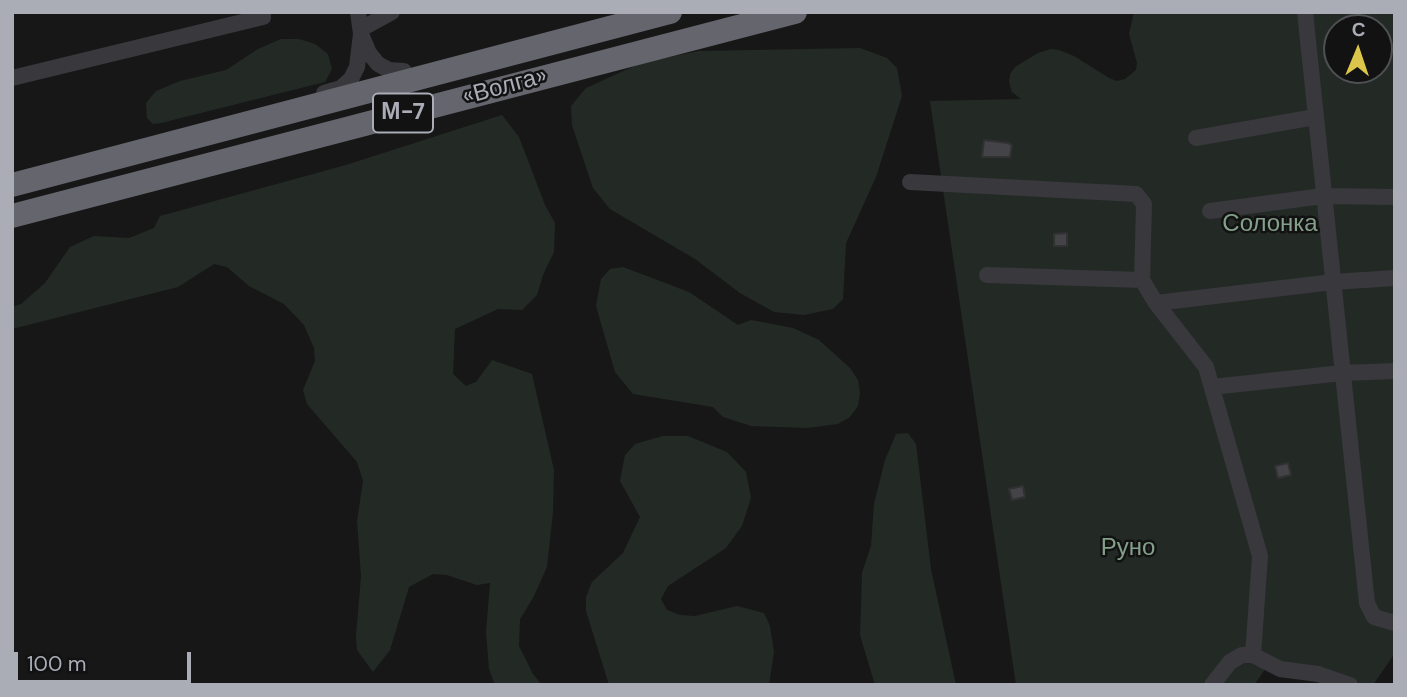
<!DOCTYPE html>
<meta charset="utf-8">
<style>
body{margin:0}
#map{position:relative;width:1407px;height:697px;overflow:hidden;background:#171718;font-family:"DM Sans",sans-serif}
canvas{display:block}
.frame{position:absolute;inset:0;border:14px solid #aaacb6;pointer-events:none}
.north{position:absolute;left:1323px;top:14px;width:70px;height:70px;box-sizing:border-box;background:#121213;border:2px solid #4f5054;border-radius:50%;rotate:2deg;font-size:19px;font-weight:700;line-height:28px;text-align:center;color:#aaacb6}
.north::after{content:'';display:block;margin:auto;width:24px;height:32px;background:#dcc54b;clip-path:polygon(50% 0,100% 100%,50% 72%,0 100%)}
.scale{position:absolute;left:14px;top:652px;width:177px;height:32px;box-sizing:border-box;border:4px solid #aaacb6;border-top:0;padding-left:9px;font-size:21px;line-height:24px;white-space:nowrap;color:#aaacb6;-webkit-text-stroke:5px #121213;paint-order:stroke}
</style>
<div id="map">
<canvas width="1407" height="697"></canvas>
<div class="frame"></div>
<div class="north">С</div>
<div class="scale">100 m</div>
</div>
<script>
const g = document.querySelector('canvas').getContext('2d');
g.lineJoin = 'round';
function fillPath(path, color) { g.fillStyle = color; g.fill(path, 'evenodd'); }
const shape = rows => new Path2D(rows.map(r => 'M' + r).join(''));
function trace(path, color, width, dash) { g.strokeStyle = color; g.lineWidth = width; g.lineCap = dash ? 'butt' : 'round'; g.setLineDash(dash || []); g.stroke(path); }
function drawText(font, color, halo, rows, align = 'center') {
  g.font = font + ' "DM Sans",sans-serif'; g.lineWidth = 5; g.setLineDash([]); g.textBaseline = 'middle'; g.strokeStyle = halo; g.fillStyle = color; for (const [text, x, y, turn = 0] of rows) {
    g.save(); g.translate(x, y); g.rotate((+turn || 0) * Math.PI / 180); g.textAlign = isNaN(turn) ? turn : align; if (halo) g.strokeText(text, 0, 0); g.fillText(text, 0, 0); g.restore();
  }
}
fillPath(shape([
 [1134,12,1395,12,1395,653,1373,685,1349,685,1268,665,1254,685,1016,685,930,101,1021,99,1012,92,1009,82,1010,74,1015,67,1038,53,1051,49,1059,50,1074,56,1109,78,1117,81,1125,79,1136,70,1137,63,1129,34],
 [1337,28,1379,28,1379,70,1337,70],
 [281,39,299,39,315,44,328,54,332,69,325,82,161,123,153,124,147,118,146,103,156,91,180,81,226,70,258,49],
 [860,48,887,58,897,68,902,96,876,177,846,243,843,299,833,309,804,315,774,312,740,293,695,259,610,209,593,188,572,125,571,106,586,88,641,63,699,51],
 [502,115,519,137,545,205,555,223,554,252,543,275,537,295,522,310,498,309,455,329,453,374,466,386,476,382,492,360,532,374,554,470,553,512,547,567,533,598,520,619,519,646,533,674,542,685,495,685,489,669,486,632,490,583,477,585,447,575,433,574,409,587,390,650,373,672,357,650,356,636,361,576,357,521,363,481,357,462,307,404,303,390,315,361,314,348,304,325,284,304,249,286,227,267,214,264,178,287,12,329,12,307,21,304,45,283,70,247,94,236,129,238,154,228,160,216,346,165],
 [623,267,689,292,738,325,751,320,793,328,819,340,850,368,858,380,860,393,858,406,850,417,838,424,807,428,751,426,723,417,713,407,633,394,615,372,596,306,601,279,610,269],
 [908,433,916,444,931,569,956,685,875,685,860,635,862,573,871,546,874,504,885,460,896,434],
 [663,436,688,436,727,452,746,472,751,498,742,526,726,548,668,586,661,599,667,610,680,615,695,616,737,606,764,613,770,626,774,652,769,685,609,685,586,611,586,597,592,582,623,553,640,517,620,481,625,455,635,444]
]), '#232a25');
const building = shape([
 [984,140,1008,143,1012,145,1010,157,982,157,984,140],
 [1067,233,1067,246,1054,246,1054,234,1067,233],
 [1288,463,1291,475,1278,478,1275,466,1288,463],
 [1023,486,1025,497,1012,500,1009,489,1023,486]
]);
fillPath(building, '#444448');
trace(building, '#313134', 2);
trace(shape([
 [358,12,361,34,369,53,378,64,389,70,404,71],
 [1305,12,1367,603,1374,617,1395,623],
 [361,29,392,12],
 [12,78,263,17,263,12],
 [324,93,341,88,351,79,357,67,361,34],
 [1196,138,1315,117],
 [910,182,1136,194,1144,204,1142,280,1156,303,1206,367,1260,556,1253,655],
 [1210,211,1323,196,1395,197],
 [987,275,1142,280],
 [1156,303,1333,282,1395,278],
 [1212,387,1342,373,1395,371],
 [1212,685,1230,662,1242,655,1253,655,1280,669,1318,674,1350,685]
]), '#38383d', 16);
trace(shape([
 [12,185,670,12],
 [12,216,795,12]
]), '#65656d', 24);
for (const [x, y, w] of [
 [403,113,60]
]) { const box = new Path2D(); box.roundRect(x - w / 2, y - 19.5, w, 39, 5); g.fillStyle = '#121213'; g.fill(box); trace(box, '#aaacb6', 2); }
drawText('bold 23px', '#aaacb6', null, [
 ["М-7",403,113]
]);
drawText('24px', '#aaacb6', '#121213', [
 ["«Волга»",505,87,-15]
]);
drawText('24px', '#849f8a', '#121213', [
 ["Солонка",1270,225],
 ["Руно",1128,549]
]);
</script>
